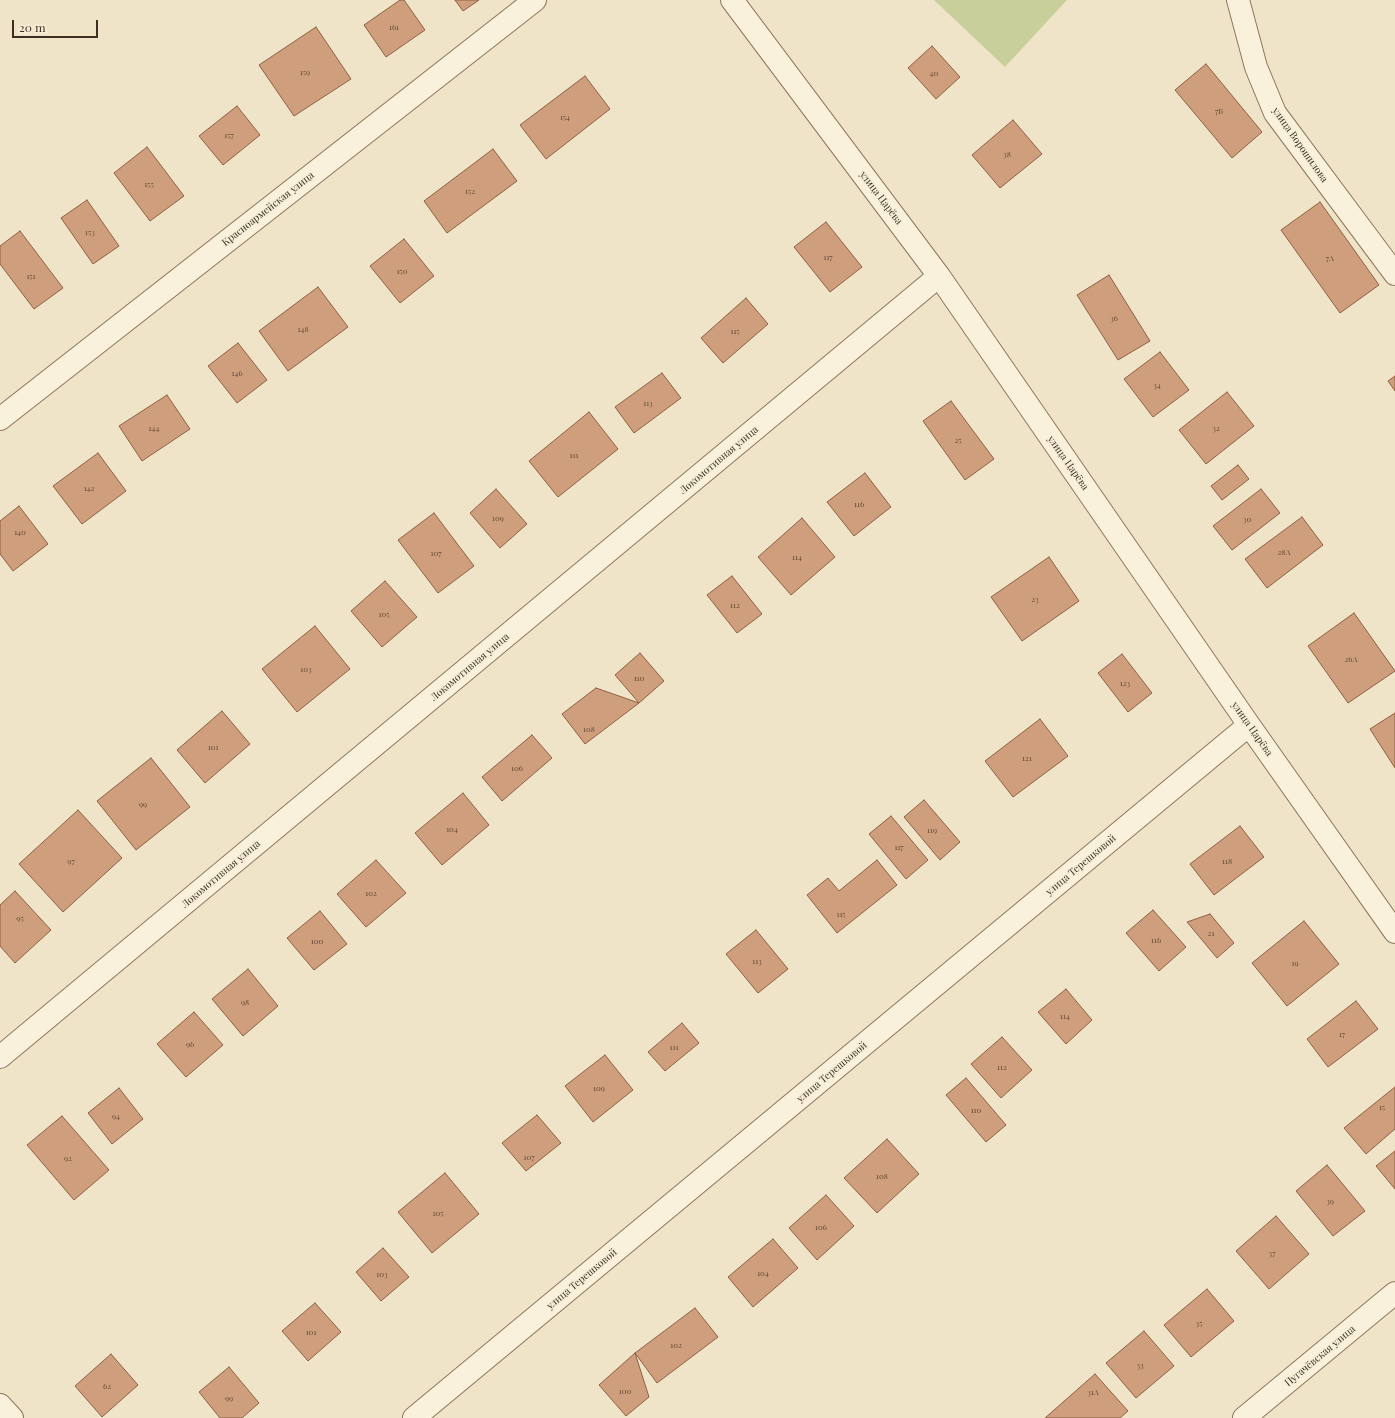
<!DOCTYPE html>
<meta charset="utf-8">
<style>
body{margin:0}
#map{position:relative;width:1395px;height:1418px;overflow:hidden;background:#f0e4c8;font-family:"Playfair Display",serif}
canvas{display:block}
.scale{position:absolute;left:12px;top:20px;width:86px;height:18px;box-sizing:border-box;border:2px solid #3d2e20;border-top:0;padding-left:5px;font-size:12px;line-height:14px;white-space:nowrap;color:#3d2e20;-webkit-text-stroke:3px #f7eed8;paint-order:stroke}
</style>
<div id="map">
<canvas width="1395" height="1418"></canvas>
<div class="scale">20 m</div>
</div>
<script>
const g = document.querySelector('canvas').getContext('2d');
g.lineJoin = 'round';
function fillPath(path, color) { g.fillStyle = color; g.fill(path, 'evenodd'); }
const shape = rows => new Path2D(rows.map(r => 'M' + r).join(''));
function trace(path, color, width, dash) { g.strokeStyle = color; g.lineWidth = width; g.lineCap = dash ? 'butt' : 'round'; g.setLineDash(dash || []); g.stroke(path); }
function drawText(font, color, halo, rows, align = 'center') {
  g.font = font + ' "Playfair Display",serif'; g.lineWidth = 4; g.setLineDash([]); g.textBaseline = 'middle'; g.strokeStyle = halo; g.fillStyle = color; for (const [text, x, y, turn = 0] of rows) {
    g.save(); g.translate(x, y); g.rotate((+turn || 0) * Math.PI / 180); g.textAlign = isNaN(turn) ? turn : align; if (halo) g.strokeText(text, 0, 0); g.fillText(text, 0, 0); g.restore();
  }
}
fillPath(shape([
 [934,0,1067,0,1005,67]
]), '#c9cf9b');
const building = shape([
 [400,0,404,0,425,30,386,57,364,25,400,0],
 [455,0,479,0,463,11,455,0],
 [316,27,351,79,294,116,259,65,316,27],
 [932,46,960,77,936,99,908,68,932,46],
 [1206,64,1262,132,1232,158,1175,90,1206,64],
 [585,76,610,109,546,159,520,125,585,76],
 [237,106,260,135,223,165,199,136,237,106],
 [1013,120,1042,154,1000,188,972,155,1013,120],
 [147,147,184,196,150,221,114,173,147,147],
 [493,149,517,181,447,233,424,201,493,149],
 [87,200,119,246,93,264,61,218,87,200],
 [1320,202,1379,285,1340,313,1281,230,1320,202],
 [826,222,862,267,830,292,794,247,826,222],
 [20,231,63,288,34,309,0,264,0,246,20,231],
 [404,239,434,276,400,303,370,266,404,239],
 [1109,275,1150,341,1118,360,1077,295,1109,275],
 [318,287,348,327,288,371,259,331,318,287],
 [746,298,768,324,723,363,701,338,746,298],
 [238,343,267,380,237,403,208,366,238,343],
 [1160,352,1189,390,1153,417,1124,379,1160,352],
 [662,373,681,398,634,433,615,407,662,373],
 [1395,376,1395,391,1388,381,1395,376],
 [1227,392,1254,426,1206,464,1179,430,1227,392],
 [167,395,190,429,142,461,119,426,167,395],
 [951,401,994,459,965,480,923,421,951,401],
 [589,412,618,449,558,497,529,461,589,412],
 [98,453,126,491,82,524,53,486,98,453],
 [1238,465,1249,479,1222,500,1211,486,1238,465],
 [865,473,891,507,854,536,827,502,865,473],
 [496,489,527,524,500,548,470,513,496,489],
 [1261,489,1280,513,1232,550,1213,526,1261,489],
 [19,506,48,544,13,571,0,554,0,521,19,506],
 [434,513,474,566,438,593,398,540,434,513],
 [1302,517,1323,545,1267,588,1245,559,1302,517],
 [802,518,835,557,791,595,758,557,802,518],
 [1049,557,1079,601,1022,641,991,597,1049,557],
 [732,576,762,614,737,633,707,595,732,576],
 [385,581,417,617,382,647,351,611,385,581],
 [1354,613,1395,671,1348,703,1308,646,1354,613],
 [315,626,350,669,297,712,262,669,315,626],
 [640,653,664,681,639,703,615,675,640,653],
 [1122,654,1152,693,1128,712,1098,673,1122,654],
 [596,688,639,703,585,744,562,714,596,688],
 [222,711,250,744,205,783,177,750,222,711],
 [1395,713,1395,768,1370,729,1395,713],
 [1040,719,1068,756,1013,797,985,761,1040,719],
 [532,735,552,758,502,801,482,777,532,735],
 [151,758,190,807,136,850,97,801,151,758],
 [463,793,489,825,442,865,415,833,463,793],
 [924,800,960,842,940,860,904,817,924,800],
 [78,810,122,858,63,912,19,864,78,810],
 [891,816,928,860,906,879,869,834,891,816],
 [1240,826,1264,857,1214,895,1190,864,1240,826],
 [376,860,406,893,366,927,337,894,376,860],
 [877,860,897,885,837,933,807,895,828,878,839,891,877,860],
 [15,891,51,930,15,963,0,946,0,905,15,891],
 [1153,910,1186,947,1159,971,1126,933,1153,910],
 [320,911,347,944,314,970,287,938,320,911],
 [1210,914,1234,943,1217,958,1187,922,1210,914],
 [1304,921,1339,964,1287,1006,1252,963,1304,921],
 [756,930,788,969,758,993,726,954,756,930],
 [248,969,278,1006,243,1036,212,999,248,969],
 [1066,989,1092,1020,1066,1044,1038,1012,1066,989],
 [1356,1001,1378,1029,1328,1067,1307,1039,1356,1001],
 [194,1012,223,1045,186,1077,157,1044,194,1012],
 [682,1023,699,1043,665,1071,648,1052,682,1023],
 [1002,1037,1032,1070,1001,1098,971,1064,1002,1037],
 [605,1055,633,1090,593,1122,565,1086,605,1055],
 [966,1078,1006,1125,986,1142,946,1095,966,1078],
 [1395,1087,1395,1129,1366,1154,1344,1128,1395,1087],
 [119,1088,143,1119,112,1144,88,1113,119,1088],
 [537,1115,561,1143,526,1171,502,1143,537,1115],
 [62,1116,109,1170,74,1200,27,1145,62,1116],
 [887,1139,919,1174,877,1213,844,1178,887,1139],
 [1395,1151,1395,1189,1376,1166,1395,1151],
 [1327,1165,1365,1211,1333,1236,1296,1191,1327,1165],
 [445,1173,479,1214,432,1253,398,1212,445,1173],
 [826,1195,854,1226,817,1260,789,1228,826,1195],
 [1276,1216,1309,1254,1269,1289,1236,1251,1276,1216],
 [773,1239,798,1268,753,1307,728,1277,773,1239],
 [383,1248,409,1277,381,1301,356,1272,383,1248],
 [1207,1289,1234,1321,1191,1357,1164,1325,1207,1289],
 [315,1303,341,1332,308,1361,282,1331,315,1303],
 [695,1308,718,1337,657,1383,635,1353,695,1308],
 [1144,1331,1174,1366,1136,1398,1106,1363,1144,1331],
 [635,1353,649,1397,626,1416,599,1385,635,1353],
 [111,1354,138,1385,102,1417,75,1386,111,1354],
 [229,1367,259,1403,242,1418,220,1418,199,1392,229,1367],
 [1095,1374,1128,1411,1120,1418,1045,1418,1095,1374]
]);
fillPath(building, '#cf9f7d');
trace(building, '#8d5f41', 1);
const minor = shape([
 [732,0,939,276,1249,725,1395,932],
 [1238,0,1256,67,1275,113,1395,274],
 [0,419,535,0],
 [0,1057,939,276],
 [0,1405,12,1418],
 [414,1418,1249,725],
 [1244,1418,1395,1293]
]);
trace(minor, '#8d765c', 24);
trace(minor, '#faf1dc', 22);
drawText('8px', '#624a37', null, [
 ["161",394,27],
 ["159",305,72],
 ["40",934,73],
 ["7Б",1219,111],
 ["154",565,117],
 ["157",229,135],
 ["38",1007,154],
 ["155",149,184],
 ["152",470,191],
 ["153",90,232],
 ["117",828,257],
 ["7А",1330,258],
 ["150",402,271],
 ["151",31,276],
 ["36",1114,318],
 ["148",303,329],
 ["115",735,331],
 ["146",237,373],
 ["34",1157,385],
 ["113",648,403],
 ["144",154,428],
 ["32",1216,428],
 ["25",958,440],
 ["111",574,455],
 ["142",89,488],
 ["116",859,504],
 ["109",498,518],
 ["30",1247,519],
 ["140",20,532],
 ["28А",1284,552],
 ["107",436,553],
 ["114",797,557],
 ["23",1035,599],
 ["112",735,605],
 ["105",384,614],
 ["26А",1351,659],
 ["103",306,669],
 ["110",639,678],
 ["123",1125,683],
 ["108",589,729],
 ["101",213,747],
 ["121",1027,758],
 ["106",517,768],
 ["99",143,804],
 ["104",452,829],
 ["119",932,830],
 ["117",899,847],
 ["97",71,861],
 ["118",1227,861],
 ["102",371,893],
 ["115",841,914],
 ["95",20,918],
 ["21",1211,933],
 ["116",1156,940],
 ["100",317,941],
 ["113",757,961],
 ["19",1295,963],
 ["98",245,1002],
 ["114",1065,1016],
 ["17",1342,1034],
 ["96",190,1044],
 ["111",674,1047],
 ["112",1002,1067],
 ["109",599,1088],
 ["15",1382,1107],
 ["110",976,1110],
 ["94",116,1116],
 ["107",529,1157],
 ["92",68,1158],
 ["108",882,1176],
 ["39",1330,1201],
 ["105",438,1213],
 ["106",821,1227],
 ["37",1272,1253],
 ["104",763,1273],
 ["103",382,1274],
 ["35",1199,1323],
 ["101",311,1332],
 ["102",676,1345],
 ["33",1140,1365],
 ["62",107,1386],
 ["100",625,1391],
 ["31А",1093,1392],
 ["99",229,1398]
]);
drawText('10px', '#3d2e20', '#f7eed8', [
 ["улица Ворошилова",1300,145,55],
 ["улица Царёва",881,198,53],
 ["Красноармейская улица",268,209,-38],
 ["Локомотивная улица",719,460,-40],
 ["улица Царёва",1068,463,55],
 ["Локомотивная улица",470,667,-40],
 ["улица Царёва",1252,729,55],
 ["улица Терешковой",1081,865,-40],
 ["Локомотивная улица",221,874,-40],
 ["улица Терешковой",832,1072,-40],
 ["улица Терешковой",582,1279,-40],
 ["Пугачёвская улица",1320,1356,-40]
]);
</script>
